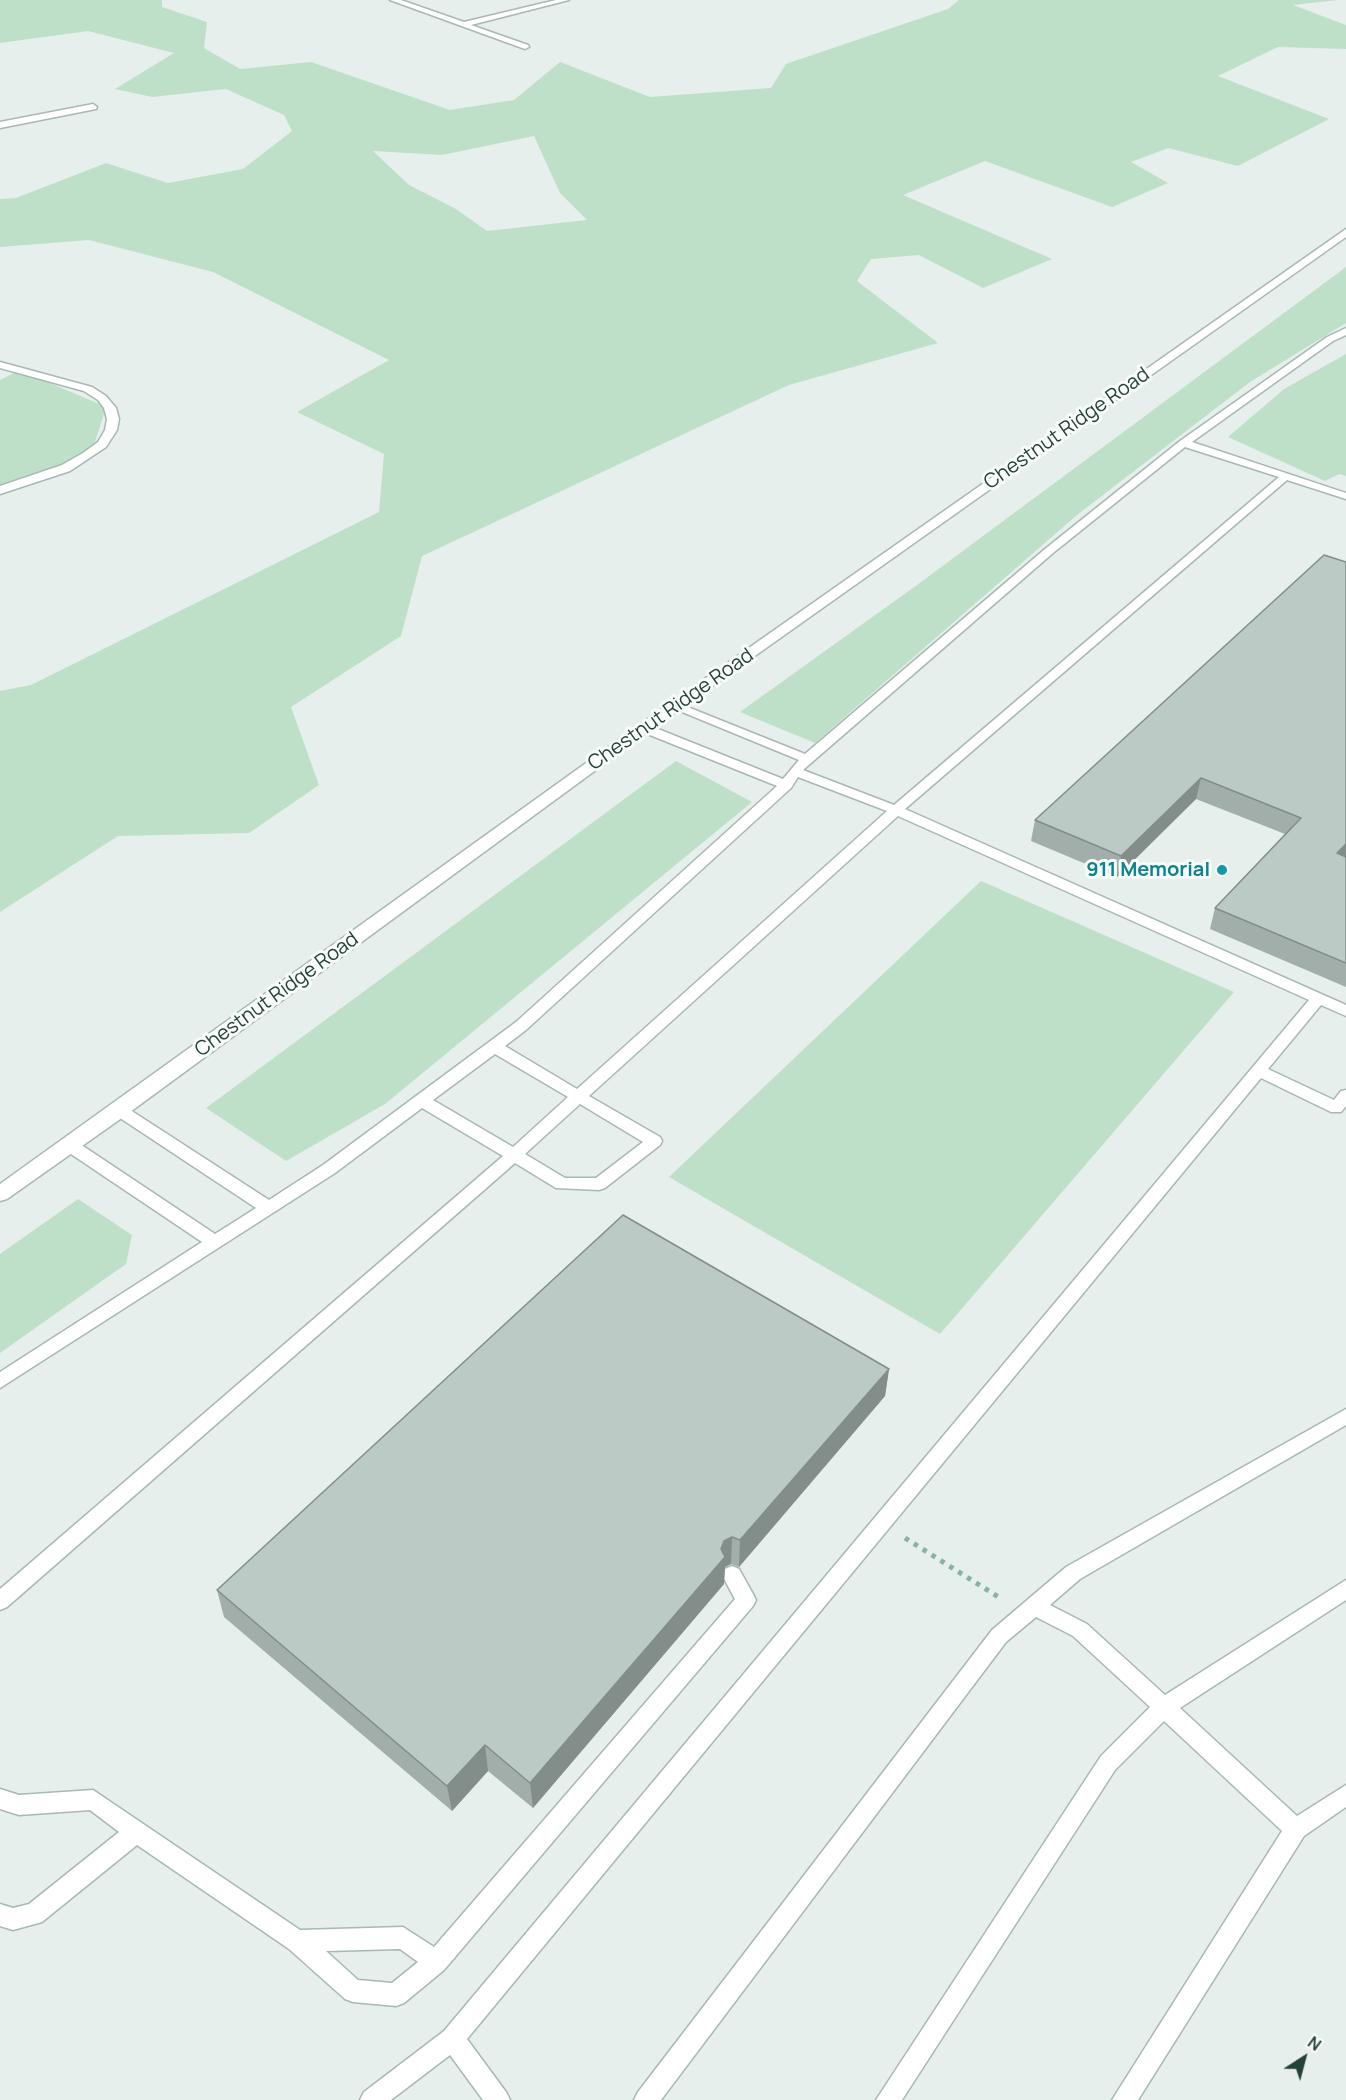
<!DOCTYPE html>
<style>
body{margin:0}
#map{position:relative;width:1346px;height:2100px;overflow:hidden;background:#e6efeb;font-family:Manrope,sans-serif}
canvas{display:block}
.north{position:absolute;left:1274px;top:2028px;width:60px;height:60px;-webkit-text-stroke:4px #f7fbf9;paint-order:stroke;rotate:36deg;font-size:16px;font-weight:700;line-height:24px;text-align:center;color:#24423a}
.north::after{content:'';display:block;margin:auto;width:21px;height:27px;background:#24423a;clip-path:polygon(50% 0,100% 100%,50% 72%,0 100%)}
</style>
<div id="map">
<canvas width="1346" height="2100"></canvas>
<div class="north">N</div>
</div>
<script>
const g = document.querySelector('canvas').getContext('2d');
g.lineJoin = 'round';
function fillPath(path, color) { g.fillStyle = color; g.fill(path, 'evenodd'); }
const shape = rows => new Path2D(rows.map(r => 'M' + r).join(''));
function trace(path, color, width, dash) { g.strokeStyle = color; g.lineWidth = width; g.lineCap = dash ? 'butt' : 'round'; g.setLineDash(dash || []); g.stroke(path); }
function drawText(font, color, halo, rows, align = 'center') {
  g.font = font + ' Manrope,sans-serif'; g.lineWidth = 6; g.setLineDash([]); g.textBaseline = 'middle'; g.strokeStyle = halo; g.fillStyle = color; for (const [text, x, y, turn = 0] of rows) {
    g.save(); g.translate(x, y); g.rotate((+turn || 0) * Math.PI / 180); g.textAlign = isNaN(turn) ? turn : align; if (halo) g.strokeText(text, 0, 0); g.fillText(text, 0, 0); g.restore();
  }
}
fillPath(shape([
 [0,0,162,0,162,7,207,22,204,48,240,69,311,62,450,110,514,100,560,62,650,97,771,88,786,64,948,9,959,0,1338,0,1293,5,1346,25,1346,49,1278,47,1218,76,1329,119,1238,166,1168,148,1131,162,1168,183,1112,207,985,161,903,195,1052,259,983,288,919,255,871,259,857,281,938,343,789,385,422,556,401,636,291,707,319,785,249,833,118,836,0,912,0,691,31,685,379,512,384,454,297,412,389,360,213,272,89,240,0,247,0,199,16,198,106,163,168,183,243,169,292,131,284,115,226,89,152,97,115,89,174,53,88,31,0,43],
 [534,136,560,193,587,220,487,231,456,209,409,185,373,151,442,155],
 [1346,267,1346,323,1250,382,1077,515,815,743,740,712,917,585],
 [1346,354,1346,476,1339,474,1325,481,1228,437,1284,389],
 [20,370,106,407,90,458,0,487,0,380],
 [676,761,752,802,385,1104,286,1161,206,1108],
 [981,881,1234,992,940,1334,669,1177],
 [78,1199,132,1235,126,1264,0,1353,0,1254]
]), '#bfe0c8');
const service = shape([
 [1346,328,1346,335,1333,341,1192,442,1346,493,1346,499,1287,480,905,809,1346,1005,1346,1016,1321,1005,1268,1069,1334,1100,1341,1091,1346,1090,1346,1106,1341,1112,1331,1112,1261,1078,467,2039,506,2092,510,2100,483,2100,450,2055,391,2100,360,2100,364,2092,444,2031,1309,1000,898,816,589,1096,660,1137,662,1141,660,1145,605,1188,599,1190,556,1188,515,1163,7,1607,0,1610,0,1589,503,1156,422,1108,335,1173,0,1388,0,1372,202,1242,62,1148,60,1144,62,1140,74,1140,215,1234,256,1208,114,1114,111,1110,114,1106,124,1106,269,1200,323,1165,516,1022,777,786,640,731,638,728,640,725,648,725,783,779,799,760,670,707,672,704,680,704,805,754,1045,549,1180,441,1327,337,1346,328],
 [1185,447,1279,477,894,805,803,770,1053,553,1185,447],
 [798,777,887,811,577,1089,505,1046,526,1030,791,788,798,777],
 [495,1054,568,1097,513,1147,433,1100,495,1054],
 [580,1104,643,1142,596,1178,565,1178,525,1154,580,1104],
 [1346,1409,1346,1425,1080,1579,1050,1605,1087,1624,1165,1695,1346,1580,1346,1600,1180,1708,1297,1816,1346,1785,1346,1807,1304,1836,1138,2100,1112,2100,1282,1831,1164,1721,1115,1770,902,2100,876,2100,1101,1756,1150,1707,1073,1636,1036,1617,1006,1642,661,2100,634,2100,638,2092,992,1630,1066,1567,1346,1409],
 [732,1566,739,1569,753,1594,756,1600,753,1606,444,1970,404,2003,396,2006,353,2002,345,1999,289,1949,137,1845,42,1922,13,1930,0,1926,0,1904,13,1908,29,1904,119,1832,90,1810,19,1815,0,1809,0,1789,19,1795,93,1790,300,1930,403,1927,434,1947,735,1599,722,1575,725,1569,732,1566],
 [400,1949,418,1962,392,1983,358,1980,326,1951,400,1949]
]);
const minor = shape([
 [390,0,401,0,464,22,556,0,569,0,471,25,528,45,529,47,525,49,390,0],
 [93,104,97,107,96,109,0,128,0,122,93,104],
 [0,362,92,387,106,396,116,408,119,419,117,430,106,447,70,471,0,494,0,486,62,465,83,453,98,442,105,430,107,419,104,408,98,400,84,391,0,368,0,362]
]);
const tertiary = shape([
 [1346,229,1346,237,649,731,126,1115,7,1199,0,1201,0,1184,639,725,1346,229]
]);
trace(service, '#a8b8b2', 3);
trace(minor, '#a8b8b2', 3);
trace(tertiary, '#a8b8b2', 3);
trace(shape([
 [905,1538,1000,1598]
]), '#86b3a5', 5, [4.5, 6]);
fillPath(service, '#fff');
fillPath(minor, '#fff');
fillPath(tertiary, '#fff');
fillPath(shape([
 [1346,562,1346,987,1210,929,1215,908,1285,834,1196,799,1117,877,1031,841,1035,820],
 [889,1369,885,1396,739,1567,731,1564,725,1567,724,1584,533,1808,488,1771,452,1811,224,1617,217,1590]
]), '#a1aea9');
fillPath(shape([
 [1201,778,1196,799,1117,877,1121,856],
 [1346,844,1346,857,1337,853],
 [889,1369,885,1396,739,1567,740,1540],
 [732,1537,731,1564,725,1567,724,1584,533,1808,530,1783,721,1549,724,1541],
 [485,1745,488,1771,452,1811,447,1786]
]), '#838d89');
const building = shape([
 [1324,555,1346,562,1346,844,1337,853,1346,857,1346,963,1215,908,1301,818,1201,778,1121,856,1035,820,1324,555],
 [623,1215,889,1369,740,1540,732,1537,724,1541,721,1549,725,1557,530,1783,485,1745,447,1786,217,1590,623,1215]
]);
fillPath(building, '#bbcac4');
trace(building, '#838d89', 1.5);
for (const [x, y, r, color] of [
 [1222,870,6,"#0f9aa8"]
]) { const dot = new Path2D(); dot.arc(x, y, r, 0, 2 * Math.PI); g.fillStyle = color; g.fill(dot); trace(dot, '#f7fbf9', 2); }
drawText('20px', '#24423a', '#f7fbf9', [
 ["Chestnut Ridge Road",1067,429,-35],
 ["Chestnut Ridge Road",671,710,-35],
 ["Chestnut Ridge Road",277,995,-36]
]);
drawText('bold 20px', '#0d838f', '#f7fbf9', [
 ["911 Memorial",1210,870]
], 'right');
</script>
